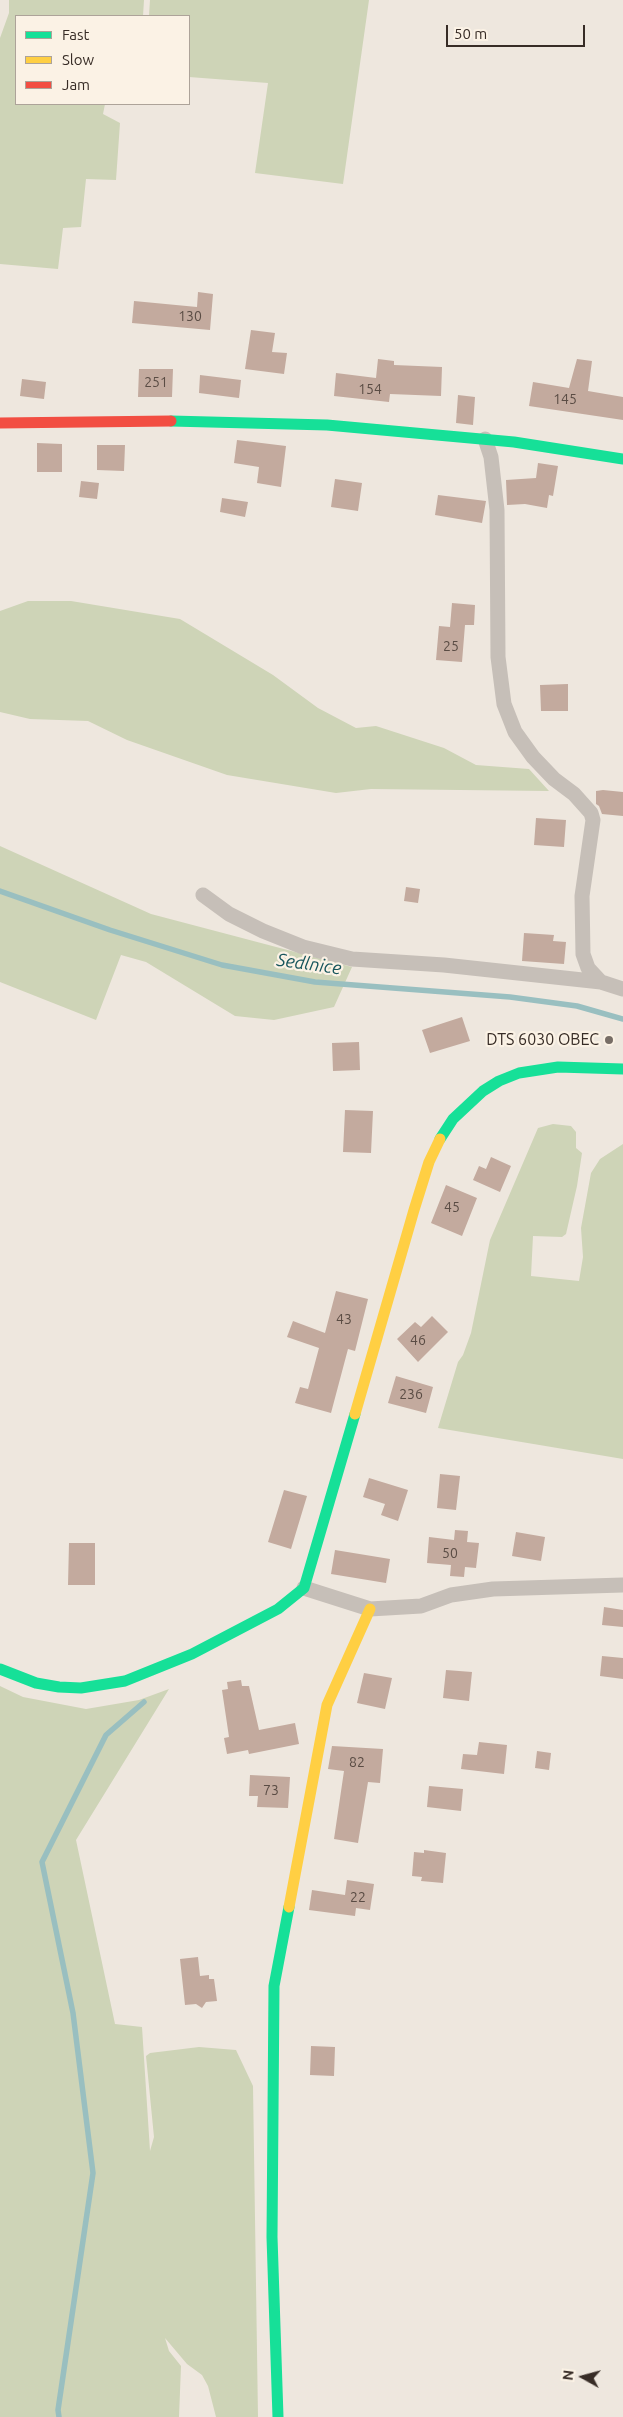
<!DOCTYPE html>
<style>
body{margin:0}
#map{position:relative;width:623px;height:2417px;overflow:hidden;background:#eee7de;font-family:Ubuntu,sans-serif}
canvas{display:block}
.legend{position:absolute;left:15px;top:15px;width:175px;height:90px;box-sizing:border-box;background:#fbf2e5;border:1px solid #ada399;margin:0;padding:6px 9px;list-style:none;font-size:15px;color:#372c26}
.legend li{display:flex;align-items:center;gap:10px;height:25px}
.legend b{width:25px;border:1px solid #ada399}
.north{position:absolute;left:558px;top:2352px;width:50px;height:50px;-webkit-text-stroke:4px #fbf2e5;paint-order:stroke;rotate:277deg;font-size:14px;font-weight:700;line-height:20px;text-align:center;color:#372c26}
.north::after{content:'';display:block;margin:auto;width:18px;height:22px;background:#372c26;clip-path:polygon(50% 0,100% 100%,50% 72%,0 100%)}
.scale{position:absolute;left:446px;top:25px;width:139px;height:22px;box-sizing:border-box;border:2px solid #372c26;border-top:0;padding-left:6px;font-size:15px;line-height:18px;white-space:nowrap;color:#372c26;-webkit-text-stroke:4px #fbf2e5;paint-order:stroke}
</style>
<div id="map">
<canvas width="623" height="2417"></canvas>
<ul class="legend">
<li><b style="height:6px;background:#16e098"></b>Fast</li>
<li><b style="height:6px;background:#ffcf43"></b>Slow</li>
<li><b style="height:6px;background:#f24e42"></b>Jam</li>
</ul>
<div class="north">N</div>
<div class="scale">50 m</div>
</div>
<script>
const g = document.querySelector('canvas').getContext('2d');
g.lineJoin = 'round';
function fillPath(path, color) { g.fillStyle = color; g.fill(path, 'evenodd'); }
const shape = rows => new Path2D(rows.map(r => 'M' + r).join(''));
function trace(path, color, width, dash) { g.strokeStyle = color; g.lineWidth = width; g.lineCap = dash ? 'butt' : 'round'; g.setLineDash(dash || []); g.stroke(path); }
function drawText(font, color, halo, rows, align = 'center') {
  g.font = font + ' Ubuntu,sans-serif'; g.lineWidth = 4.5; g.setLineDash([]); g.textBaseline = 'middle'; g.strokeStyle = halo; g.fillStyle = color; for (const [text, x, y, turn = 0] of rows) {
    g.save(); g.translate(x, y); g.rotate((+turn || 0) * Math.PI / 180); g.textAlign = isNaN(turn) ? turn : align; if (halo) g.strokeText(text, 0, 0); g.fillText(text, 0, 0); g.restore();
  }
}
fillPath(shape([
 [9,0,144,0,143,16,16,16,16,104,105,104,103,114,120,123,116,180,86,179,81,227,63,228,58,269,0,264,0,38,9,13],
 [150,0,369,0,343,184,255,173,268,83,189,77,189,16,149,16],
 [28,601,71,601,180,619,273,675,318,708,356,728,376,726,444,748,476,765,529,769,549,791,371,789,336,793,227,775,127,740,88,721,30,719,0,712,0,611],
 [0,846,151,914,352,967,334,1007,274,1020,235,1016,146,962,121,955,96,1020,0,982],
 [553,1124,571,1126,576,1132,576,1148,582,1153,577,1186,566,1234,562,1237,533,1236,531,1276,579,1281,583,1257,581,1228,591,1173,600,1159,623,1144,623,1459,438,1428,458,1362,463,1355,471,1333,490,1240,538,1128],
 [0,1686,23,1697,86,1709,139,1700,169,1689,76,1840,115,2024,142,2027,150,2151,154,2137,146,2056,150,2053,199,2047,236,2050,253,2086,258,2417,216,2417,208,2386,202,2375,187,2364,165,2338,169,2351,181,2366,179,2417,0,2417]
]), '#ced4b7');
trace(shape([
 [0,891,110,930,222,965,315,982,510,997,577,1006,623,1019],
 [59,2417,58,2410,93,2173,73,2013,42,1862,106,1735,144,1702]
]), '#99bfc0', 5.5);
fillPath(shape([
 [198,292,213,294,210,330,132,323,134,301,197,307],
 [251,330,275,333,272,352,287,353,284,374,245,369],
 [378,359,394,361,394,365,442,367,441,396,390,394,389,402,334,396,336,373,376,378],
 [577,359,592,361,588,391,623,397,623,420,529,406,533,382,569,388],
 [139,369,173,369,172,397,138,397],
 [200,375,241,380,239,398,199,393],
 [22,379,46,382,44,399,20,396],
 [458,395,475,397,473,425,456,423],
 [237,440,286,446,281,487,257,483,259,467,234,463],
 [37,443,62,444,62,472,37,472],
 [97,445,125,445,124,471,97,470],
 [538,463,558,466,553,496,549,495,547,508,525,504,507,505,506,480,536,478],
 [335,479,362,483,358,511,331,507],
 [81,481,99,483,97,499,79,497],
 [438,495,486,501,482,523,435,515],
 [222,498,248,502,245,517,220,512],
 [452,603,475,605,474,625,465,625,462,662,436,660,439,626,450,627],
 [568,684,568,711,541,711,540,685],
 [603,790,623,792,623,816,602,814,599,806,596,804,596,791],
 [536,818,566,820,564,847,534,845],
 [406,887,420,889,418,903,404,901],
 [524,933,554,935,553,941,566,942,564,964,522,961],
 [462,1017,470,1041,430,1053,422,1030],
 [359,1042,360,1070,333,1071,332,1043],
 [345,1110,373,1111,371,1153,343,1152],
 [491,1157,511,1166,500,1192,473,1180,479,1166,486,1169],
 [446,1185,477,1198,462,1236,431,1223],
 [336,1291,368,1299,355,1351,348,1349,331,1413,295,1403,300,1387,308,1389,319,1348,287,1337,293,1321,325,1333],
 [432,1316,448,1332,418,1362,397,1339,415,1322,421,1327],
 [396,1376,433,1387,426,1413,388,1403],
 [440,1474,460,1476,456,1510,437,1508],
 [369,1478,408,1490,398,1521,381,1515,385,1504,363,1497],
 [284,1490,307,1496,291,1549,268,1542],
 [455,1530,468,1531,467,1542,479,1543,476,1568,465,1567,464,1577,450,1576,451,1565,427,1563,429,1537,454,1540],
 [516,1532,545,1537,541,1561,512,1556],
 [69,1543,95,1543,95,1585,68,1585],
 [335,1550,390,1559,386,1583,331,1574],
 [604,1607,623,1610,623,1627,602,1625],
 [602,1656,623,1658,623,1679,600,1676],
 [446,1670,472,1672,469,1701,443,1698],
 [364,1673,392,1678,385,1709,357,1703],
 [241,1680,242,1686,249,1686,259,1730,295,1723,299,1744,249,1754,248,1750,227,1754,224,1738,229,1737,222,1690,228,1689,227,1682],
 [479,1742,507,1745,504,1774,461,1769,463,1754,477,1755],
 [332,1746,383,1749,380,1783,368,1782,358,1843,334,1839,344,1771,328,1769],
 [537,1751,551,1753,549,1770,535,1768],
 [250,1775,290,1777,288,1808,257,1807,258,1796,249,1796],
 [429,1786,463,1789,461,1811,427,1807],
 [424,1850,446,1853,443,1883,421,1881,422,1877,412,1876,414,1852,424,1853],
 [347,1880,374,1884,370,1910,356,1908,355,1916,309,1910,312,1890,345,1895],
 [198,1957,200,1976,209,1975,209,1979,214,1979,217,2001,206,2002,202,2008,196,2004,185,2005,180,1959],
 [311,2046,335,2047,334,2076,310,2075]
]), '#c3aa9e');
trace(shape([
 [485,439,491,457,497,510,498,657,504,704,515,732,533,757,554,779,574,794,591,813,593,820,582,896,583,954,588,968,601,982,623,989],
 [203,895,229,914,263,931,303,947,352,959,444,965,601,982],
 [304,1588,370,1609,421,1606,451,1595,493,1589,623,1585]
]), '#c6bfb8', 15);
trace(shape([
 [171,421,327,425,514,442,623,459],
 [440,1139,453,1119,483,1091,499,1081,519,1073,558,1067,623,1069],
 [0,1669,36,1683,59,1687,81,1688,125,1681,192,1654,278,1609,304,1588,355,1414],
 [278,2417,272,2237,274,1986,289,1907]
]), '#16e098', 11);
trace(shape([
 [355,1414,414,1210,429,1162,440,1139],
 [289,1907,327,1705,370,1609]
]), '#ffcf43', 11);
trace(shape([
 [0,423,171,421]
]), '#f24e42', 11);
for (const [x, y, r, color] of [
 [609,1040,5,"#776d66"]
]) { const dot = new Path2D(); dot.arc(x, y, r, 0, 2 * Math.PI); g.fillStyle = color; g.fill(dot); trace(dot, '#fbf2e5', 2); }
drawText('14px', '#5a4c44', null, [
 ["130",190,316],
 ["251",156,382],
 ["154",370,389],
 ["145",565,399],
 ["25",451,646],
 ["45",452,1207],
 ["43",344,1319],
 ["46",418,1340],
 ["236",411,1394],
 ["50",450,1553],
 ["82",357,1762],
 ["73",271,1790],
 ["22",358,1897]
]);
drawText('16px', '#372c26', '#fbf2e5', [
 ["DTS 6030 OBEC",599,1040]
], 'right');
drawText('italic 18px', '#17555c', '#fbf2e5', [
 ["Sedlnice",309,964,8]
]);
</script>
